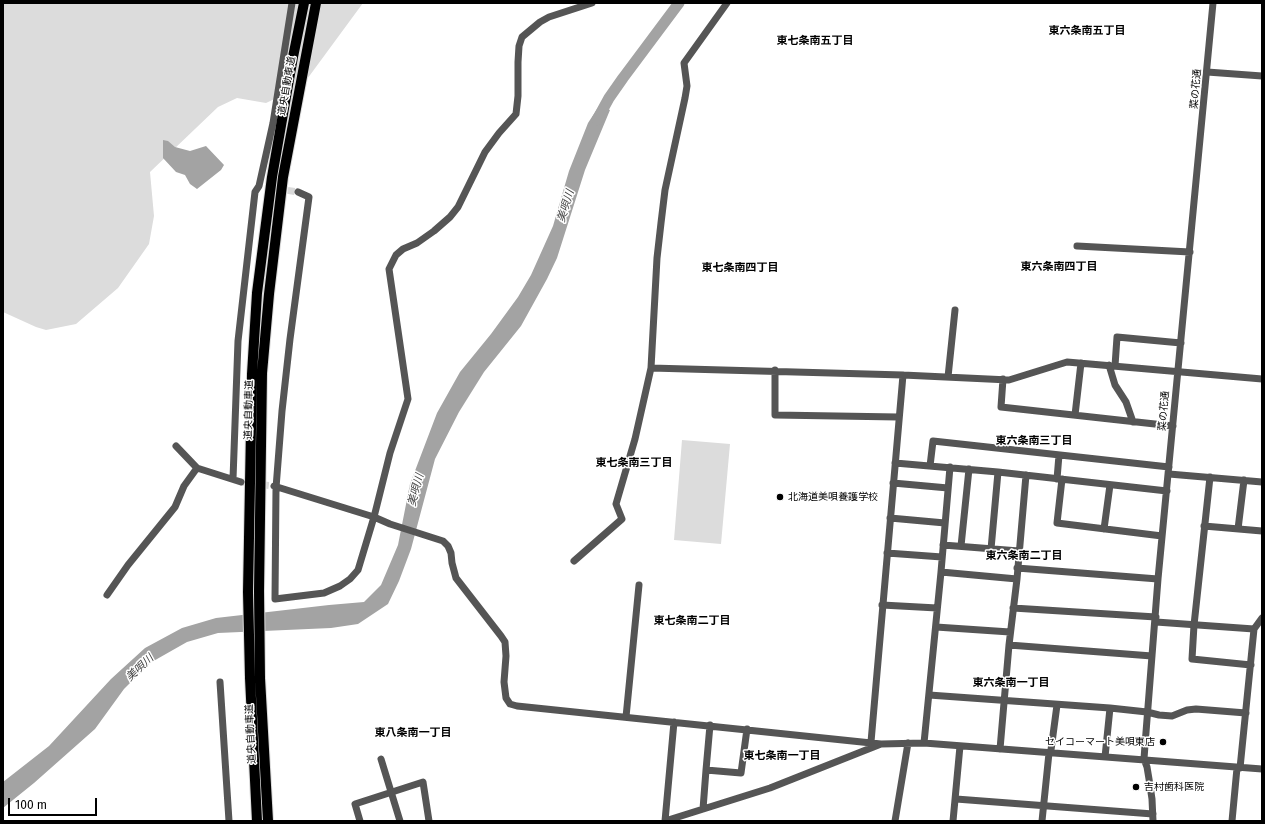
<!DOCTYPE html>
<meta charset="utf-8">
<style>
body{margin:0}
#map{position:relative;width:1265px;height:824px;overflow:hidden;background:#fff;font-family:"Fira Sans",sans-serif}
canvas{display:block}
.frame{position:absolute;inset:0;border:4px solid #000;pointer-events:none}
.scale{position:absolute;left:8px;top:798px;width:89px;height:18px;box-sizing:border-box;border:2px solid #000;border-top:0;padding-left:5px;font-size:12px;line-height:14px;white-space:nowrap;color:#000;-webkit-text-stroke:3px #fff;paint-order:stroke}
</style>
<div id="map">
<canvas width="1265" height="824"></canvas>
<div class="frame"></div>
<div class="scale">100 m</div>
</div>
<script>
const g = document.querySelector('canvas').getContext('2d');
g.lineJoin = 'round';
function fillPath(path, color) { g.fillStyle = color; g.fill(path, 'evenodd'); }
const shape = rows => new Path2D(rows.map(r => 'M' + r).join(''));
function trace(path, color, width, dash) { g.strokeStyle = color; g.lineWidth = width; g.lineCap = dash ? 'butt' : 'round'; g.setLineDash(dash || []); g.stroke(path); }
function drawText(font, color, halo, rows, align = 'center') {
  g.font = font + ' "Fira Sans","Noto Sans JP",sans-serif'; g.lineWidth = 3; g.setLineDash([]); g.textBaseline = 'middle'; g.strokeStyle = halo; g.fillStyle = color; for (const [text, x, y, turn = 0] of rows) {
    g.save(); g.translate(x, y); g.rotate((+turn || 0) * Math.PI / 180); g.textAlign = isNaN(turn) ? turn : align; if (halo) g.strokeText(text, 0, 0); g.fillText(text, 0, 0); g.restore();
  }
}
fillPath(shape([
 [3,3,363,3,302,86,266,103,237,98,218,107,150,172,154,216,149,244,118,288,76,324,46,330,36,327,3,312],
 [682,440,730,444,721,544,674,540]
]), '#dcdcdc');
fillPath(shape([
 [599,106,610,110,585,170,557,258,547,279,521,326,484,372,459,412,435,459,411,549,399,581,388,604,358,624,331,628,218,633,187,642,150,663,124,689,95,729,34,783,3,808,3,782,49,746,111,679,145,648,182,628,216,618,329,605,364,602,381,585,398,545,410,484,437,413,460,372,491,334,518,297,531,275,553,226,569,171,588,123],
 [163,140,168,141,175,147,190,151,206,146,224,165,221,170,197,189,190,184,185,175,176,172,163,158]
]), '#a3a3a3');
trace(shape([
 [597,120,609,98,623,78,679,3]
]), '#a3a3a3', 11);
trace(shape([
 [267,187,298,192],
 [241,482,273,486]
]), '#d9d9d9', 7, [7, 3.5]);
const highway = shape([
 [257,821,250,678,248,592,252,374,257,293,272,177,293,57,304,3],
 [268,821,260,678,259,591,262,373,269,294,283,177,316,3]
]);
trace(highway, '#dbdbdb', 12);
trace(shape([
 [1207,72,1262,76],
 [298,192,309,197,290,339,282,411,276,488,275,599,324,593,340,586,350,579,358,570,374,517,390,453,408,399,389,269,396,255,403,249,417,243,434,231,450,217,458,207,485,152,499,133,516,114,518,96,518,62,519,46,522,37,540,22,549,17,592,3],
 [1077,246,1190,252],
 [1109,365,1115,385,1126,402,1133,422],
 [1115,366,1117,337,1181,343],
 [651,368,903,375,1009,380,1067,362,1262,379],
 [775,370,775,415,898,417],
 [948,377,955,310],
 [1003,379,1001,407,1173,426],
 [1075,415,1081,363],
 [176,446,197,468,241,482],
 [895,463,998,472,1167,491],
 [930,466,933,441,1169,467],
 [1169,474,1262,482],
 [1210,477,1194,625,1192,659,1251,665],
 [233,479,238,341,255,192,259,186,273,123,292,3],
 [1057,479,1059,455],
 [1062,479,1057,523,1162,536],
 [893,483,948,488],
 [274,486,374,517,390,524,443,541,448,546,451,553,452,563,456,578,501,636,505,642,506,656,504,682,506,698,510,704,517,706,881,744,924,743,1262,769],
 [890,518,945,523],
 [1204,526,1262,531],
 [1104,529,1110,485],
 [1238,529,1244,480],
 [943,545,1019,551],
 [961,546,969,469],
 [991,549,998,472],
 [887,553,942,557],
 [574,561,622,519,616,504,635,439,651,368,657,258,661,223,665,190,685,98,687,86,684,63,727,3],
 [1017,568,1158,579],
 [941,572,1017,579],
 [107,595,128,565,175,507,184,486,197,468],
 [882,605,937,608],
 [1013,608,1156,617],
 [1156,622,1254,629],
 [936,627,1010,632],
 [1009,645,1152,656],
 [220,682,229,821],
 [929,695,1110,708,1147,712,1159,715,1172,716,1187,710,1196,709,1246,713],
 [626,717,639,585],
 [710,725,706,770,741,773,747,729],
 [871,742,903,375],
 [924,743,941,572,950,467],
 [1000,749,1009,645,1017,579,1026,475],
 [1105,757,1110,708],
 [381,759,400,821],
 [1240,768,1254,629,1262,618],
 [956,799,1153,814],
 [703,809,706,770],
 [360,821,355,804,423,782,429,821],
 [665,821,770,788,881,744],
 [665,821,674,722],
 [895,821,908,743],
 [953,821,960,746],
 [1042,821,1049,753,1051,750,1057,705],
 [1153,821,1152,799,1149,779,1147,767,1144,759,1145,745,1158,579,1213,3],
 [1232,821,1237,768]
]), '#555', 7);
trace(highway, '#000', 10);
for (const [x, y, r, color] of [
 [780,497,4,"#000"],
 [1163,742,4,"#000"],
 [1136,787,4,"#000"]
]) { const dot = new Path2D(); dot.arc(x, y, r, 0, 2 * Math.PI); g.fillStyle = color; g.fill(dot); trace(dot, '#fff', 1.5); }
drawText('10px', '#000', '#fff', [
 ["道央自動車道",287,86,-80],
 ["菜の花通",1196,89,-85],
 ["道央自動車道",249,410,-89],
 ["菜の花通",1164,411,-85],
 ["道央自動車道",251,734,-93]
]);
drawText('10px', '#000', '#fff', [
 ["北海道美唄養護学校",788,497],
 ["セイコーマート美唄東店",1155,742,"right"],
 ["吉村歯科医院",1144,787]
], 'left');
drawText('bold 11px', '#000', '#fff', [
 ["東六条南五丁目",1087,31],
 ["東七条南五丁目",815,41],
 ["東六条南四丁目",1059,267],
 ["東七条南四丁目",740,268],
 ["東六条南三丁目",1034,441],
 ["東七条南三丁目",634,463],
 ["東六条南二丁目",1024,556],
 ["東七条南二丁目",692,621],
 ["東六条南一丁目",1011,683],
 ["東八条南一丁目",413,733],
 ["東七条南一丁目",782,756]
]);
drawText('italic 11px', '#444', '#fff', [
 ["美唄川",566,206,-73],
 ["美唄川",416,490,-75],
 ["美唄川",140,668,-43]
]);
</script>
